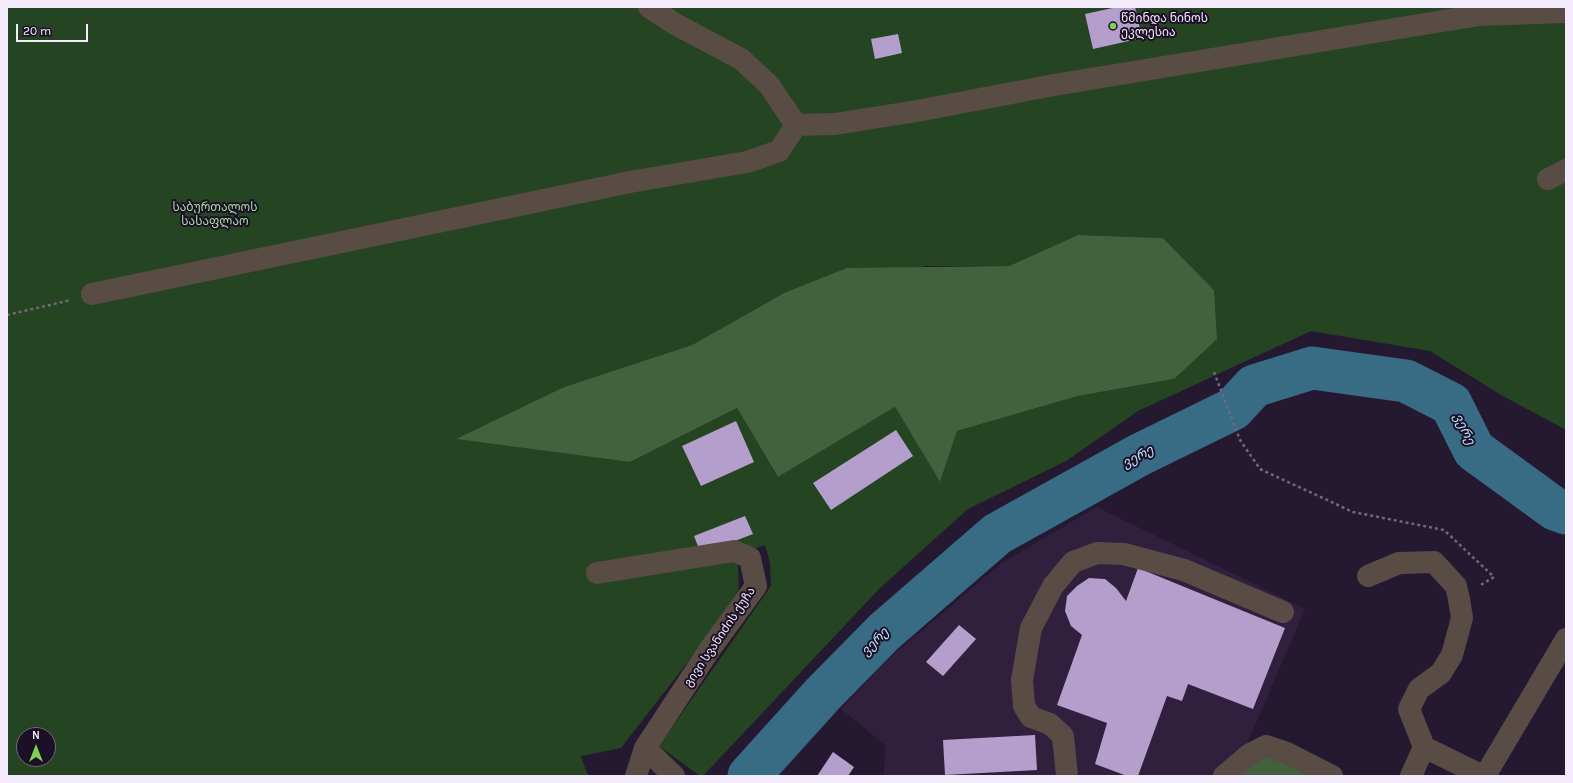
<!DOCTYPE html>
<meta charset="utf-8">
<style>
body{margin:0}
#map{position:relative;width:1573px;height:783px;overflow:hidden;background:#251931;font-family:Karla,sans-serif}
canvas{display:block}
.frame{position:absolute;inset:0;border:8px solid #f3ebfc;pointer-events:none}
.north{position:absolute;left:16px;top:727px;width:40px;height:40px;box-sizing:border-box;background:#1c1027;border:1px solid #72687c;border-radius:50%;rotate:0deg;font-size:11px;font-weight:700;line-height:16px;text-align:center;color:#f3ebfc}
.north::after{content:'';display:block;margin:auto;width:14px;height:18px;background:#7ed153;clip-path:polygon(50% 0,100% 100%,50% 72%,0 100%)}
.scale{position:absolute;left:16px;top:24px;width:72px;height:18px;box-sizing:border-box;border:2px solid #f3ebfc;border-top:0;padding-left:5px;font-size:12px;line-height:14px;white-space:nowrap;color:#f3ebfc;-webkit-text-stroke:3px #1c1027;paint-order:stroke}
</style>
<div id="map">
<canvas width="1573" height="783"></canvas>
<div class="frame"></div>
<div class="north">N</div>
<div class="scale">20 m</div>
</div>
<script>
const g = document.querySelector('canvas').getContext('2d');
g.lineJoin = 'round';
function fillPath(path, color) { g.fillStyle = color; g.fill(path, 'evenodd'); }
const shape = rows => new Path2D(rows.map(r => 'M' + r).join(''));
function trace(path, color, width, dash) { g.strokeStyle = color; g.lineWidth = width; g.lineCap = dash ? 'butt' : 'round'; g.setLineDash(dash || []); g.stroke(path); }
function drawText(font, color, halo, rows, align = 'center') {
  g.font = font + ' Karla,"Noto Sans Georgian",sans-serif'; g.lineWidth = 4; g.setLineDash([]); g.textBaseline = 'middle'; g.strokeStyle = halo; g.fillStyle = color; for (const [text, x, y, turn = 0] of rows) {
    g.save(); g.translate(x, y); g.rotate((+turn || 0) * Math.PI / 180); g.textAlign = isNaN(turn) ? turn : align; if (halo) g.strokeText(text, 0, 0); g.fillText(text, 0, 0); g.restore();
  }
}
fillPath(shape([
 [1097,507,1305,609,1247,744,1214,776,884,776,885,745,841,709,886,661,1003,562]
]), '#30203e');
fillPath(shape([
 [7,7,1566,7,1566,430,1501,395,1430,351,1311,331,1138,411,1066,461,968,509,880,588,703,776,700,776,659,746,771,586,770,563,765,545,732,557,738,565,739,596,621,748,581,756,588,776,7,776],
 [1078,235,1163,238,1214,290,1174,379,1078,396,957,431,940,482,895,407,778,477,737,408,630,462,457,439,564,387,692,345,784,293,926,266,1009,266],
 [24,735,48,735,48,759,24,759]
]), '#254422');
fillPath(shape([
 [1078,235,1163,238,1214,290,1217,339,1174,379,1078,396,957,431,940,482,895,407,778,477,737,408,630,462,456,439,564,387,692,345,784,293,847,268,1009,266],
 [1256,758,1274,758,1312,776,1235,776]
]), '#42623e');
trace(shape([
 [749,776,823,694,884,632,997,534,1139,455,1233,409,1254,386,1312,368,1406,381,1451,404,1474,450,1555,509,1566,513]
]), '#386c85', 43);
fillPath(shape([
 [1117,7,1135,7,1142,38,1093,49,1085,14],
 [898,34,902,53,875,59,871,39],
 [736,421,754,462,701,486,682,446],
 [896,430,913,456,831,510,813,483],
 [745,516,753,534,701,554,694,536],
 [1138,568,1285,628,1253,709,1188,684,1182,701,1167,696,1138,776,1127,776,1095,764,1107,723,1057,705,1082,635,1071,626,1065,611,1067,596,1077,586,1089,578,1105,579,1116,588,1126,601],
 [959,625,976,639,943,676,926,662],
 [1035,735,1037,770,945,775,943,740],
 [833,752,854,767,848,776,817,776]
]), '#b49fcc');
trace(shape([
 [7,315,71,300],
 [1214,372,1240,440,1260,469,1353,512,1444,530,1494,577,1479,586]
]), '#72687d', 2.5, [3, 3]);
trace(shape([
 [796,125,835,124,917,111,1054,85,1479,15,1566,12],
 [1548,179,1566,170],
 [92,294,630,182,747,162,779,151,796,125,769,85,741,59,675,24,649,7],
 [597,573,734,551,750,558,756,586,710,649,645,748,636,776],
 [1368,576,1399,563,1434,562,1456,586,1459,599,1462,618,1452,655,1441,673,1419,689,1409,709,1424,747,1411,776],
 [1424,747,1483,776],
 [645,748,674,776],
 [1067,776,1063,736,1050,724,1031,717,1024,706,1022,680,1031,628,1053,586,1073,562,1097,553,1124,554,1184,570,1283,612],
 [1224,776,1250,754,1266,746,1287,753,1332,776],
 [1485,776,1566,639]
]), '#594c44', 22);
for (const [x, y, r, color] of [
 [1113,26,4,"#7ed153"]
]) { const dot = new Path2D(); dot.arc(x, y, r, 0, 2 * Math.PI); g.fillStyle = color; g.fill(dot); trace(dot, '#1c1027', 1.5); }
drawText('12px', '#f3ebfc', '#1c1027', [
 ["წმინდა ნინოს",1121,19],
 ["ეკლესია",1121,33]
], 'left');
drawText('12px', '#a8dda1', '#1c1027', [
 ["საბურთალოს",215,208],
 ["სასაფლაო",215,222]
]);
drawText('12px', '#f3ebfc', '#1c1027', [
 ["გივი სვანიძის ქუჩა",720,637,-56]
]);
drawText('italic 13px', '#b7e6fe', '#1c1027', [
 ["ვერე",1464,429,64],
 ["ვერე",1138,457,-28],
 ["ვერე",875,642,-46]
]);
</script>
